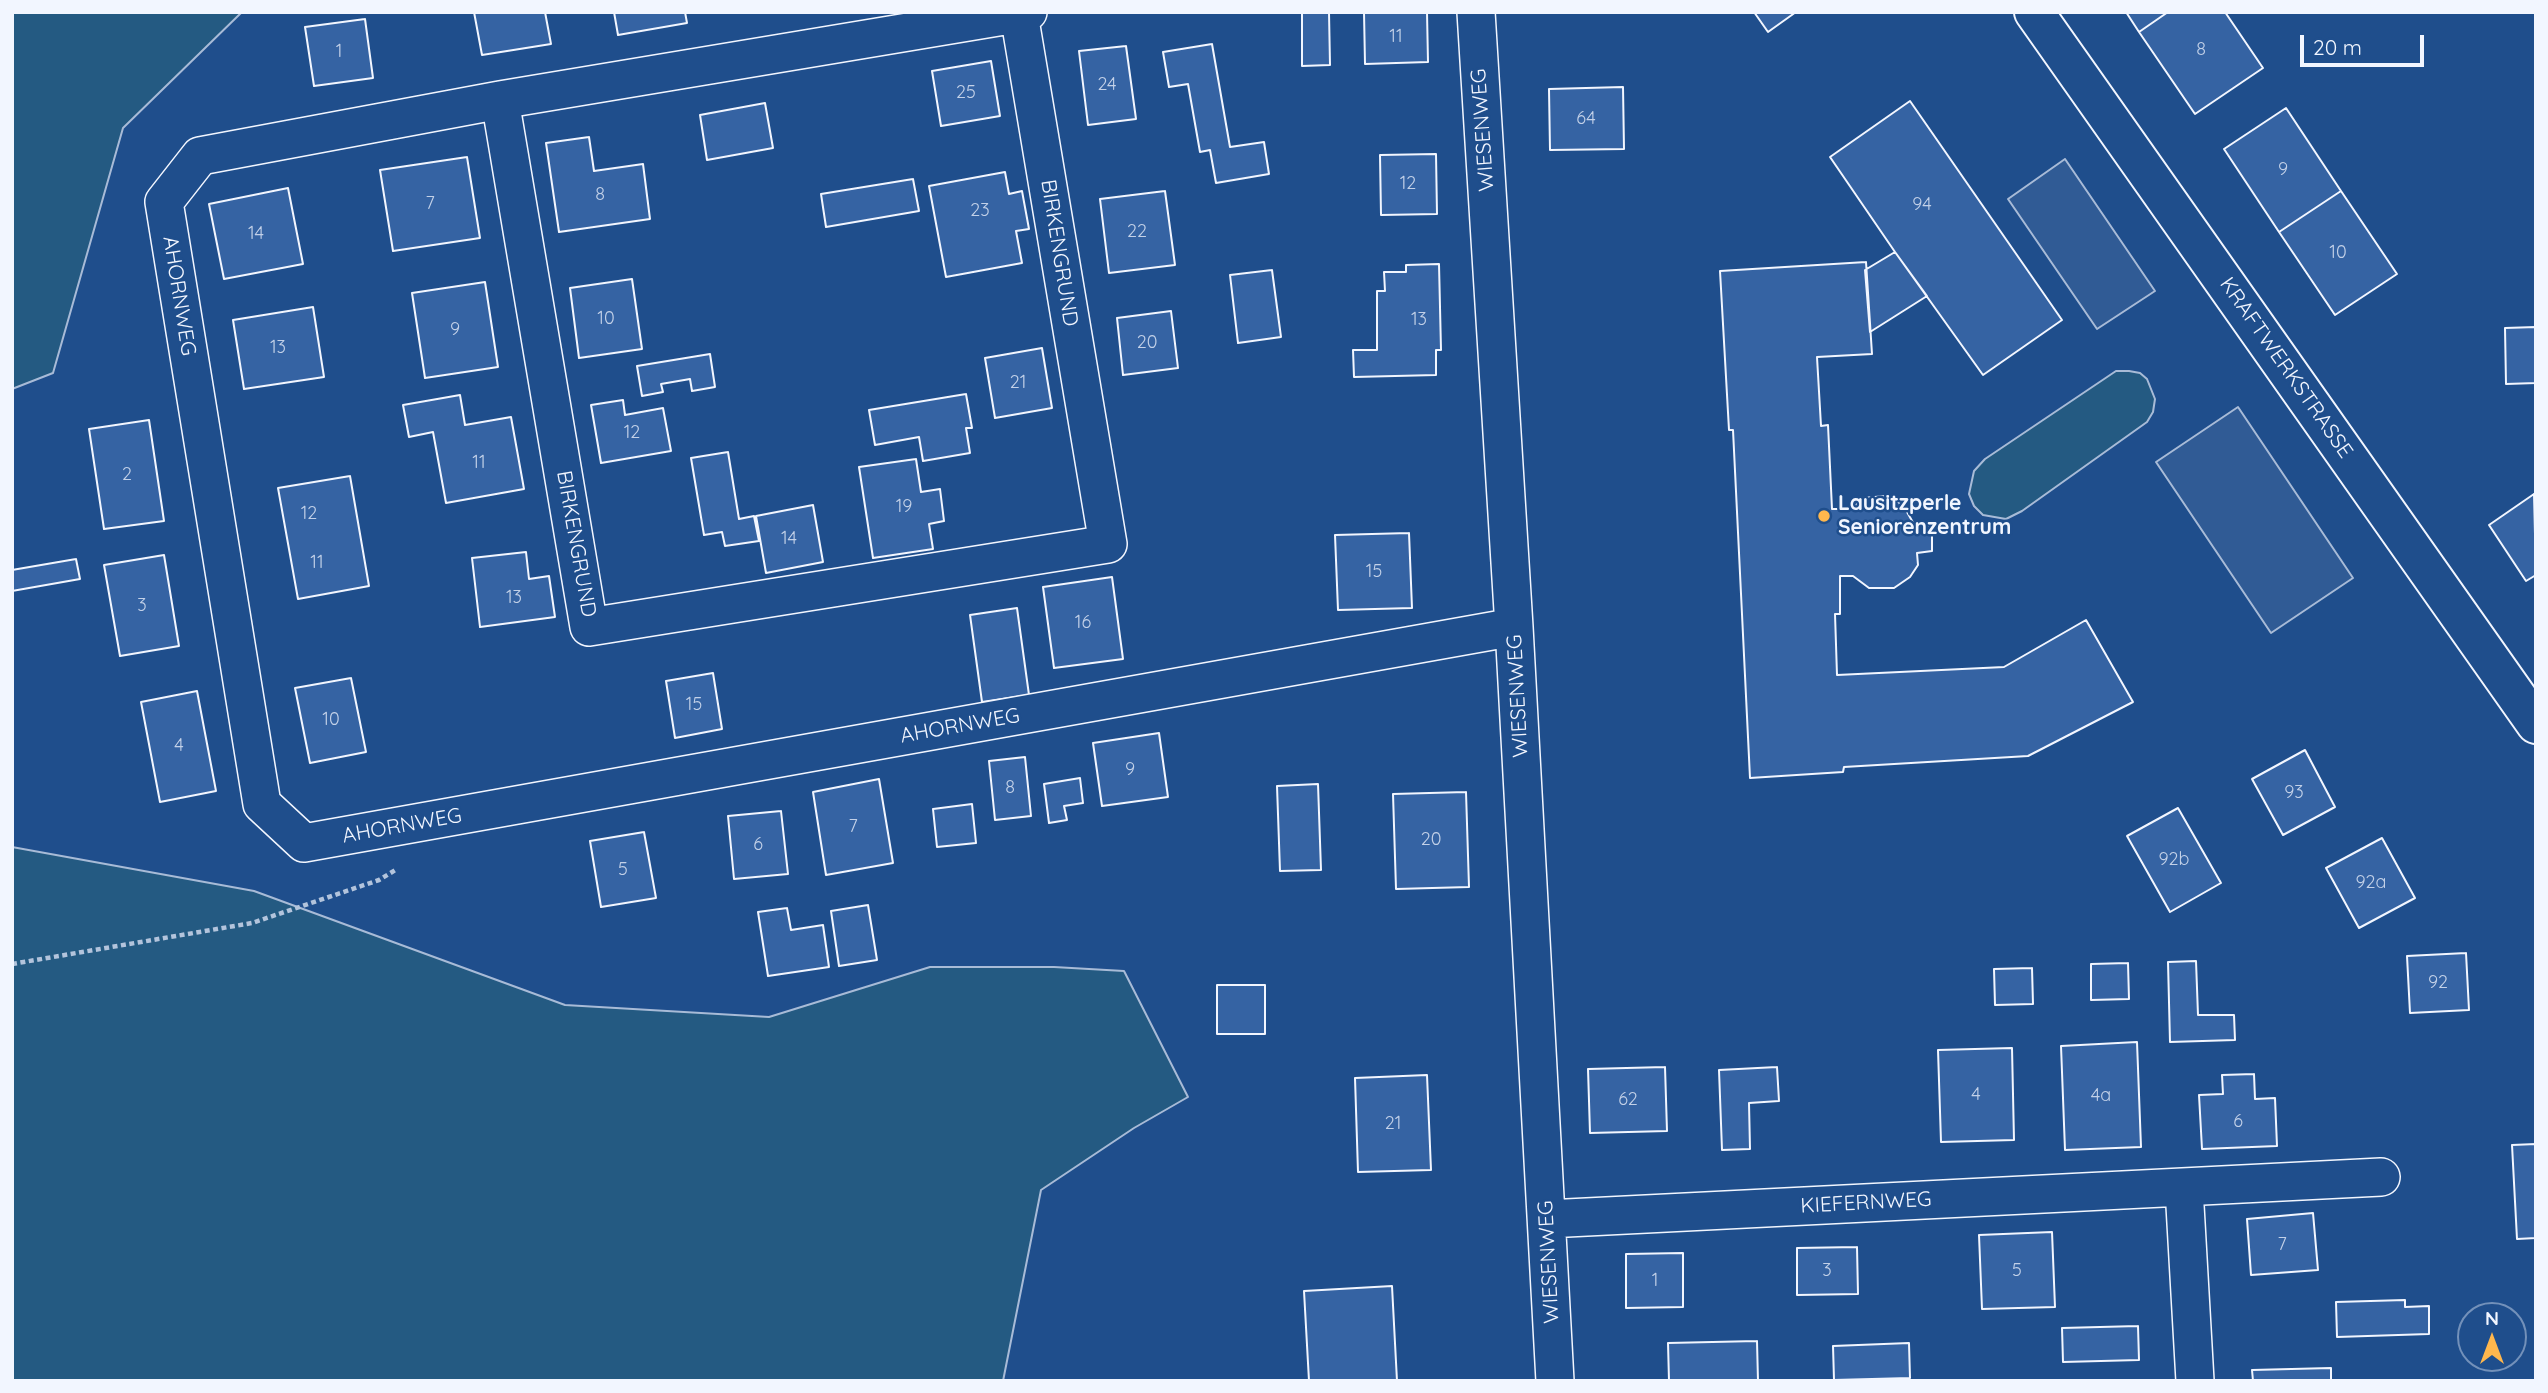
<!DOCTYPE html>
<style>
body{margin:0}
#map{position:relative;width:2548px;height:1393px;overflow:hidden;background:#1f4e8c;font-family:Quicksand,sans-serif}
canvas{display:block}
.frame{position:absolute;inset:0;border:14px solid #f2f6ff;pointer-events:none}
.north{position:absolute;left:2457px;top:1302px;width:70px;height:70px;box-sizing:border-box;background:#1f4e8c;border:2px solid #7391ba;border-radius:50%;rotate:0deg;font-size:19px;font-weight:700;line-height:28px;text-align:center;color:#f2f6ff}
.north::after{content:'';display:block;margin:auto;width:24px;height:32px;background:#ffb74d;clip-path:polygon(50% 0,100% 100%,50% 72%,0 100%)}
.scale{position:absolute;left:2300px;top:35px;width:124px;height:32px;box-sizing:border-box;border:4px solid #f2f6ff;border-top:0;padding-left:9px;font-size:21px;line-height:24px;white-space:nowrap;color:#f2f6ff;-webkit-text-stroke:5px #1f4e8c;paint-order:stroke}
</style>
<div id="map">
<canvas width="2548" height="1393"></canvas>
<div class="frame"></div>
<div class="north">N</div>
<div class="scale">20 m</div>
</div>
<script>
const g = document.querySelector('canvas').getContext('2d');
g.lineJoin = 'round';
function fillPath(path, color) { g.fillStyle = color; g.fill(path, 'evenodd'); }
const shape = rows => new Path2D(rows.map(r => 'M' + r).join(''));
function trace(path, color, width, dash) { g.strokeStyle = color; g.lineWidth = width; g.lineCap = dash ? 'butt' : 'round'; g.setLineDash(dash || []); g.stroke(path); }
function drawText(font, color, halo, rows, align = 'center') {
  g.font = font + ' Quicksand,sans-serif'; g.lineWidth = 5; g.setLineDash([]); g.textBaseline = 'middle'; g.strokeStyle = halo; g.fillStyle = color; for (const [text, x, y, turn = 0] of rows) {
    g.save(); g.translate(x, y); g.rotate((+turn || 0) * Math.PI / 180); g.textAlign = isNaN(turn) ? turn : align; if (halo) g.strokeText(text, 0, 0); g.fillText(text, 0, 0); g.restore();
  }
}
const green = shape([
 [12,12,242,12,123,128,53,373,12,389,12,12],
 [2116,371,2129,371,2140,373,2147,379,2155,399,2153,412,2147,422,2022,511,2006,519,1983,515,1974,506,1969,494,1974,471,1985,459,2116,371],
 [12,847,254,891,565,1005,769,1017,930,967,1054,967,1124,971,1188,1097,1134,1128,1041,1190,1003,1381,12,1381,12,847]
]);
fillPath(green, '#245a82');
trace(green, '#a8bbd7', 2);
const parking = shape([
 [2065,159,2155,291,2097,329,2008,199,2065,159],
 [2238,407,2353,578,2271,633,2156,462,2238,407]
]);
fillPath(parking, '#305b95');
trace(parking, '#a8bbd7', 2);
const building = shape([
 [474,12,545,12,551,44,482,55,474,12],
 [614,12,685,12,687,23,618,35,614,12],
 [1329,12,1330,65,1302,66,1302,13,1329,12],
 [1364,12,1427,12,1428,62,1365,64,1364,12],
 [1754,12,1796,12,1768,32,1754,12],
 [2126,12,2168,12,2139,32,2126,12],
 [2168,12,2225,12,2263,68,2195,114,2139,32,2168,12],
 [365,19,373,78,314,86,305,27,365,19],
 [1212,44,1230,147,1264,142,1269,174,1216,183,1210,150,1200,152,1188,84,1169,87,1163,52,1212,44],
 [1126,46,1136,119,1088,125,1079,51,1126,46],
 [991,61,1000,116,941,126,932,71,991,61],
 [1623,87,1624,149,1550,150,1549,89,1623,87],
 [1910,101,2062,320,1983,375,1895,252,1830,157,1910,101],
 [765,103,773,148,707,160,700,115,765,103],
 [2286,108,2341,191,2279,232,2224,149,2286,108],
 [589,137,594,171,643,164,650,219,559,232,546,143,589,137],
 [1436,154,1437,214,1381,215,1380,155,1436,154],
 [467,157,480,238,393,251,380,170,467,157],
 [1005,172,1009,194,1022,191,1029,229,1016,231,1022,263,946,277,929,186,1005,172],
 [913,179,919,211,826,227,821,194,913,179],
 [288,188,303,264,224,279,209,204,288,188],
 [1165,191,1175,265,1109,273,1100,199,1165,191],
 [2341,191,2397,274,2335,315,2279,232,2341,191],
 [1895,252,1927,296,1870,332,1865,270,1895,252],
 [1866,262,1872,354,1817,357,1821,426,1828,425,1832,509,1853,509,1862,498,1887,496,1903,505,1915,526,1932,526,1932,551,1917,553,1918,565,1910,577,1894,588,1869,588,1853,576,1840,576,1840,614,1835,614,1837,675,2004,667,2086,620,2133,702,2028,756,1844,767,1843,772,1750,778,1733,430,1729,430,1720,271,1866,262],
 [1439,264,1441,350,1436,350,1436,375,1354,377,1353,350,1377,350,1377,291,1385,291,1384,272,1406,272,1406,265,1439,264],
 [1272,270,1281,337,1238,343,1230,275,1272,270],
 [632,279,642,349,579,358,570,288,632,279],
 [485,282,498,367,425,378,412,293,485,282],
 [313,307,324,377,244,389,233,320,313,307],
 [1171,311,1178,368,1123,375,1117,318,1171,311],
 [2536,327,2536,383,2506,384,2505,328,2536,327],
 [1042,348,1052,408,995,418,985,358,1042,348],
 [710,354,715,387,692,391,690,379,661,384,663,392,642,396,637,366,710,354],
 [966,394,972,428,966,428,970,453,923,461,919,437,875,445,869,410,966,394],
 [460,395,465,425,511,417,524,489,446,503,433,432,409,437,403,405,460,395],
 [623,400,625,415,663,408,671,451,601,463,591,405,623,400],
 [149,420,164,521,104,529,89,429,149,420],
 [728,452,739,519,754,516,759,541,725,546,722,532,704,535,691,458,728,452],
 [916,459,921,492,940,489,944,521,929,524,933,549,873,558,859,467,916,459],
 [350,476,369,586,298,599,278,488,350,476],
 [2534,494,2536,575,2526,581,2489,525,2534,494],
 [813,505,823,562,766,573,756,516,813,505],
 [1409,533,1412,608,1338,610,1335,535,1409,533],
 [526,552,529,579,549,576,555,617,480,627,472,558,526,552],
 [164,555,179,646,120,656,104,565,164,555],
 [76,559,80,579,12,591,12,570,76,559],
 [1112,577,1123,659,1054,668,1043,587,1112,577],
 [1017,608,1029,695,982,702,970,615,1017,608],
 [713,673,722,729,675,738,666,681,713,673],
 [351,678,366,752,310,763,295,688,351,678],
 [197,691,216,791,160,802,141,702,197,691],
 [1159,733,1168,797,1102,806,1093,743,1159,733],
 [2305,750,2335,807,2283,835,2252,779,2305,750],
 [1025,757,1031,816,995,820,989,761,1025,757],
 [1080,778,1083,803,1064,806,1067,820,1049,823,1044,784,1080,778],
 [879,779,893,863,826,875,813,792,879,779],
 [1318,784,1321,870,1280,871,1277,786,1318,784],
 [1466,792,1469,887,1396,889,1393,794,1466,792],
 [972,804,976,843,937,847,933,809,972,804],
 [2178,808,2221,883,2170,912,2127,836,2178,808],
 [781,811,788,874,734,879,728,816,781,811],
 [644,832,656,898,601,907,590,841,644,832],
 [2382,838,2415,898,2359,928,2326,868,2382,838],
 [868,905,877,960,839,966,831,911,868,905],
 [787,908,791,930,823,925,829,967,768,976,758,912,787,908],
 [2466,953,2469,1010,2410,1013,2407,956,2466,953],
 [2196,961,2198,1015,2234,1015,2235,1040,2170,1042,2168,962,2196,961],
 [2128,963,2129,999,2091,1000,2091,964,2128,963],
 [2032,968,2033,1004,1995,1005,1994,969,2032,968],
 [1217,985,1265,985,1265,1034,1217,1034,1217,985],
 [2137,1042,2141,1147,2065,1150,2061,1046,2137,1042],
 [2012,1048,2014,1140,1941,1142,1938,1050,2012,1048],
 [1665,1067,1667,1131,1590,1133,1588,1069,1665,1067],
 [1777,1067,1779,1101,1749,1103,1750,1149,1722,1150,1719,1070,1777,1067],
 [2254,1074,2255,1099,2275,1098,2277,1146,2202,1149,2199,1095,2223,1094,2222,1075,2254,1074],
 [1427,1075,1431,1170,1358,1172,1355,1078,1427,1075],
 [2536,1144,2536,1238,2517,1239,2512,1145,2536,1144],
 [2313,1213,2318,1270,2251,1275,2247,1219,2313,1213],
 [2052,1232,2055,1307,1982,1309,1979,1235,2052,1232],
 [1857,1247,1858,1294,1797,1295,1797,1248,1857,1247],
 [1683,1253,1683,1307,1626,1308,1626,1254,1683,1253],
 [1392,1286,1397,1381,1309,1381,1304,1291,1392,1286],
 [2405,1300,2405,1307,2429,1306,2429,1334,2337,1337,2336,1302,2405,1300],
 [2138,1326,2139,1360,2063,1362,2062,1328,2138,1326],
 [1757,1341,1758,1381,1669,1381,1668,1343,1757,1341],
 [1909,1343,1910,1378,1834,1380,1833,1346,1909,1343],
 [2331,1368,2331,1381,2253,1381,2252,1370,2331,1368]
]);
fillPath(building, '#3563a3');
trace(building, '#f2f6ff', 2);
const minor = shape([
 [1028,12,500,100,200,156,164,202,262,804,304,843,1514,627],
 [1476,12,1514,627,1555,1381],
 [500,100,589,627,1108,544,1019,14],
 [2184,1188,2195,1381],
 [1547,1219,2381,1177]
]);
const secondary = shape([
 [2034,12,2536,724]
]);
trace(minor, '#f2f6ff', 40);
trace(secondary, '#f2f6ff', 42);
trace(shape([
 [12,964,252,923,379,880,397,869]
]), '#b3c4dc', 4.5, [5, 3.5]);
trace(minor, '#1f4e8c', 37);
trace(secondary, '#1f4e8c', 38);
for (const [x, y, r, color] of [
 [1824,516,7,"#ffb74d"]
]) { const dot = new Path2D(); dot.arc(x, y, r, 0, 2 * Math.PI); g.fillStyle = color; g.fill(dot); trace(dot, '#1f4e8c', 2.5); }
drawText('18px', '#c3d1e8', null, [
 ["11",1396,37],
 ["8",2201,50],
 ["1",339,52],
 ["24",1107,85],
 ["25",966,93],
 ["64",1586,119],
 ["9",2283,170],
 ["12",1408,184],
 ["8",600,195],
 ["7",430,204],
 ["94",1922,205],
 ["23",980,211],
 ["22",1137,232],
 ["14",256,234],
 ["10",2338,253],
 ["10",606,319],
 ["13",1419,320],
 ["9",455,330],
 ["20",1147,343],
 ["13",278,348],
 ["21",1018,383],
 ["12",632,433],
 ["11",479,463],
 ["2",127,475],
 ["19",904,507],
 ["12",309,514],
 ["14",789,539],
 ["11",317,563],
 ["15",1374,572],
 ["13",514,598],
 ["3",142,606],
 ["16",1083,623],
 ["15",694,705],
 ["10",331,720],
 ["4",179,746],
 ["9",1130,770],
 ["8",1010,788],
 ["93",2294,793],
 ["7",853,827],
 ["20",1431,840],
 ["6",758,845],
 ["92b",2174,860],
 ["5",623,870],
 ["92a",2371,883],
 ["92",2438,983],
 ["4",1976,1095],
 ["4a",2101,1096],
 ["62",1628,1100],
 ["6",2238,1122],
 ["21",1393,1124],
 ["7",2282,1245],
 ["3",1827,1271],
 ["5",2017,1271],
 ["1",1655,1281]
]);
drawText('21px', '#f2f6ff', '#1f4e8c', [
 ["WIESENWEG",1483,130,-94],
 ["BIRKENGRUND",1059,253,81],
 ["AHORNWEG",179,296,81],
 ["KRAFTWERKSTRASSE",2286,368,55],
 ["BIRKENGRUND",576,544,80],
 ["WIESENWEG",1518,696,-93],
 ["AHORNWEG",960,726,-10],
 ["AHORNWEG",402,826,-10],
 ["KIEFERNWEG",1866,1203,-3],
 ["WIESENWEG",1549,1262,-93]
]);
drawText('bold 21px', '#f2f6ff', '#1f4e8c', [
 ["Lausitzperle",1838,504],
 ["Seniorenzentrum",1838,528]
], 'left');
</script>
